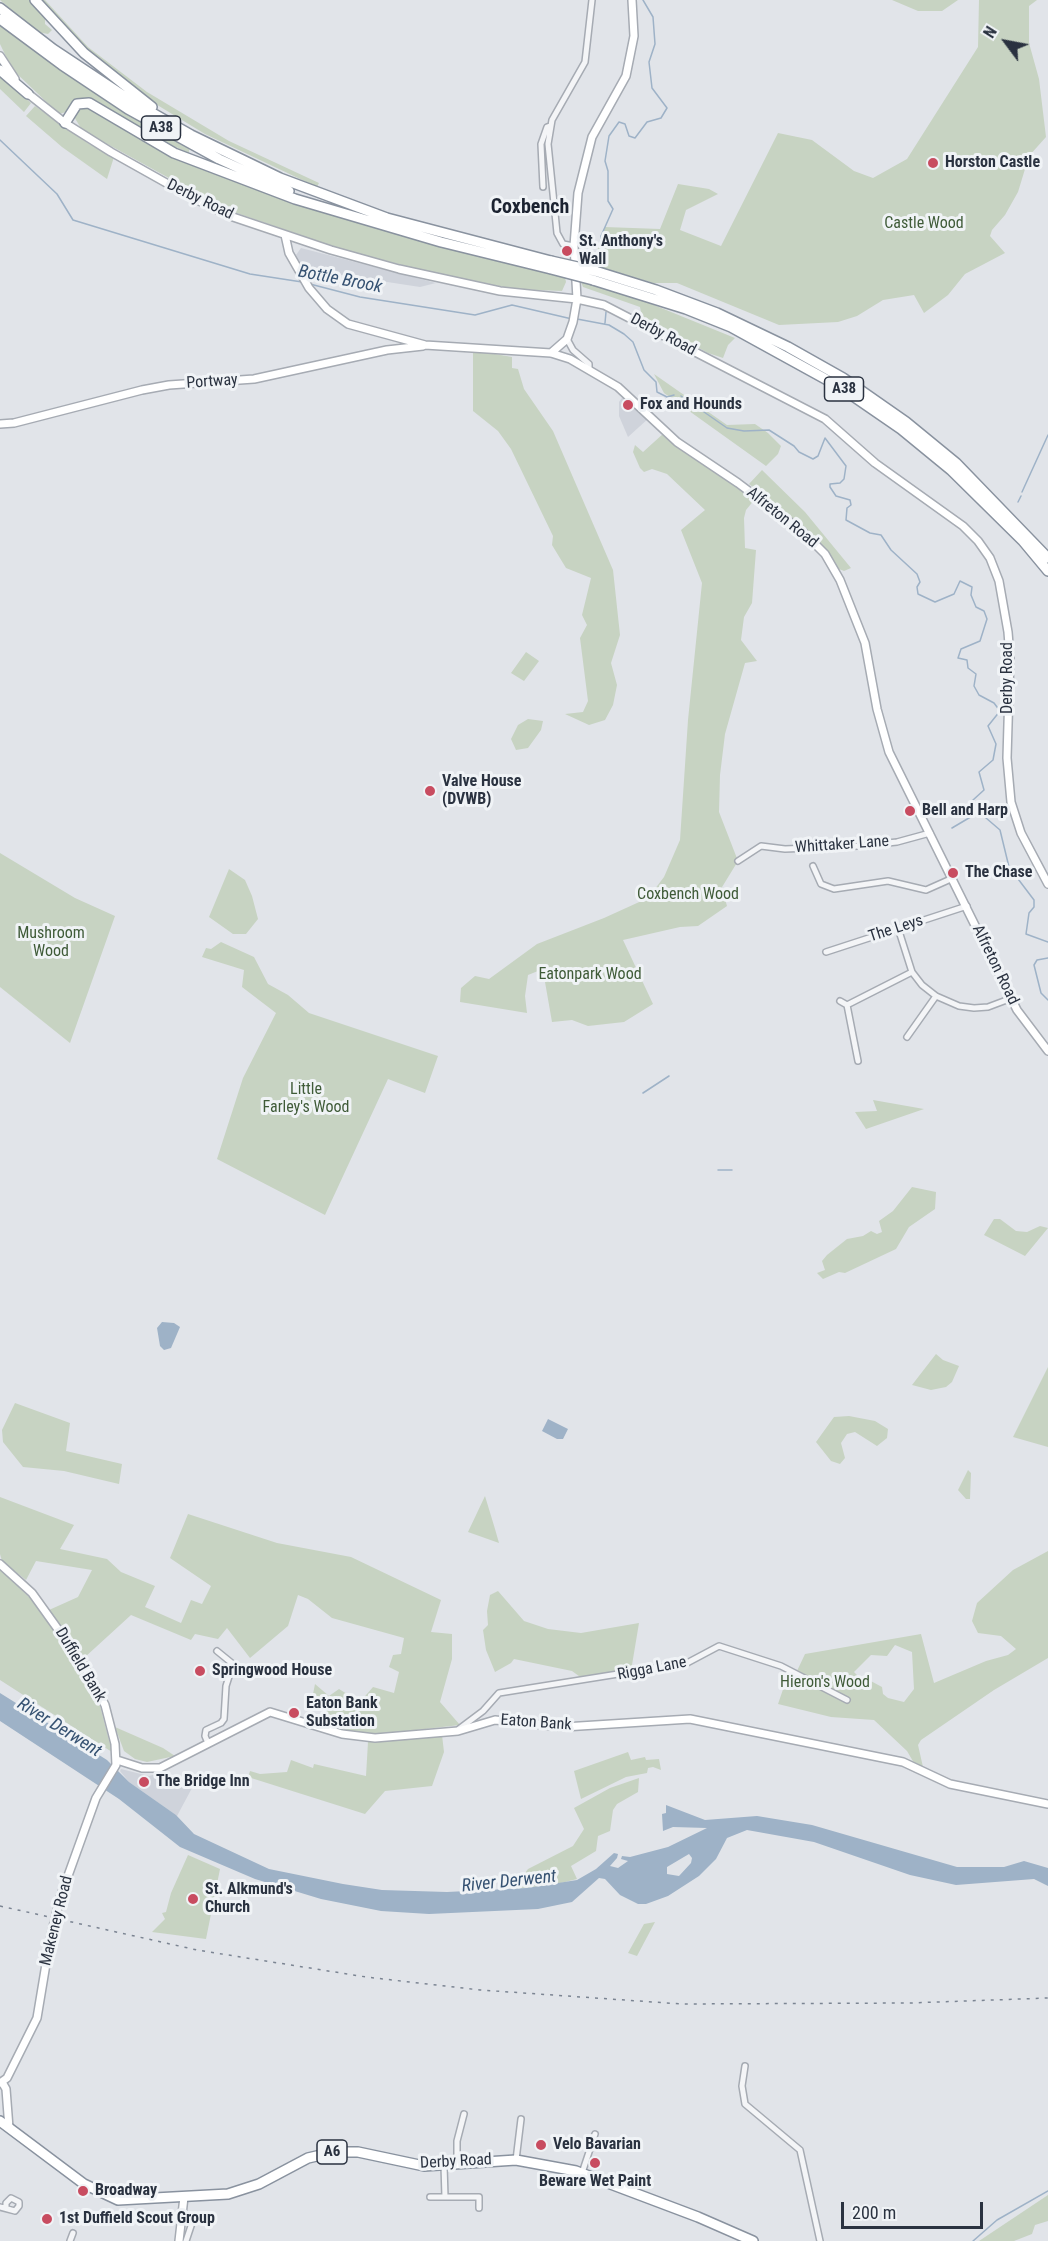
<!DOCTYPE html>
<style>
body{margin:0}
#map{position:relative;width:1048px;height:2241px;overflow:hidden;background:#e1e4e9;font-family:"Roboto Condensed",sans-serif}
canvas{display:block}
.north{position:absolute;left:976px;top:12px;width:60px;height:60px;-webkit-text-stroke:4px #f0f3f6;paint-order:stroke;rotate:302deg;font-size:16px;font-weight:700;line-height:24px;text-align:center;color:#2a3240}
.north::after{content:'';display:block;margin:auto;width:21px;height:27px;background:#2a3240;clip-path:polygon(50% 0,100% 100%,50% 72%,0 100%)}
.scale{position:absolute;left:841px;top:2202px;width:142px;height:27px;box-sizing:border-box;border:3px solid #2a3240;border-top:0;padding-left:8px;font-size:18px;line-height:21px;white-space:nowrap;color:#2a3240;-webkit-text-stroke:4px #f0f3f6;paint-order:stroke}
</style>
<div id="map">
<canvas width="1048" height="2241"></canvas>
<div class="north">N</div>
<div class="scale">200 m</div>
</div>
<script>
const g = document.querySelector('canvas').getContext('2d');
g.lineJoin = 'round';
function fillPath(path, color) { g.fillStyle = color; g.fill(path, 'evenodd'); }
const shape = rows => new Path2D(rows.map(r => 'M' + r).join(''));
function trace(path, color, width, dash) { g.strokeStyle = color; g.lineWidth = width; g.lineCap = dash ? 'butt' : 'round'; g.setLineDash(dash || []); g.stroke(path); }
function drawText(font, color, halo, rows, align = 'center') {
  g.font = font + ' "Roboto Condensed",sans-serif'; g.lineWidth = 6; g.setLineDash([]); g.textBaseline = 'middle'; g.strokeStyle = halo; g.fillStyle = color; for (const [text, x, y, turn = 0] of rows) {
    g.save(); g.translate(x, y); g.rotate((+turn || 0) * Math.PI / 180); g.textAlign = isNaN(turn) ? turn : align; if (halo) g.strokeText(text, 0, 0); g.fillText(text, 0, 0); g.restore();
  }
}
fillPath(shape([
 [301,248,436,283,420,287,335,274,299,265,296,255],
 [624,395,649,418,628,437,619,416,619,402],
 [121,1769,149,1776,160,1773,192,1788,177,1816,129,1782,120,1771]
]), '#cfd3db');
fillPath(shape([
 [0,0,31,0,45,17,45,24,52,30,48,34,37,32],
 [38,0,45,0,88,47,147,92,229,141,319,183,317,187,205,134,154,103,83,48],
 [892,0,958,0,942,11,918,11],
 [979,0,1037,0,1029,6,1029,43,1039,79,1046,137,1029,156,1018,192,1005,215,992,230,990,236,1005,253,965,274,948,295,924,313,914,295,883,300,857,316,838,322,779,325,677,283,653,283,580,261,582,256,588,253,596,255,605,227,660,229,678,184,709,189,718,194,686,210,680,230,721,246,778,133,812,140,854,171,873,178,907,159,978,47],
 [0,25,60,70,177,142,189,149,189,153,146,134,95,102,73,103,66,112,59,114,12,69,0,44],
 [0,75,31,103,24,112,0,89],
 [35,106,89,144,114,157,107,179,62,147,26,116],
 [88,106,158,149,211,172,371,227,542,270,565,277,566,282,562,291,513,289,417,269,338,248,225,209,82,130,73,115,80,107],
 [581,282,644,301,735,338,728,345,723,358,708,353,642,317,640,307,583,287],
 [473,350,512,357,512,368,518,369,524,389,553,431,613,570,620,635,611,663,617,685,613,705,605,720,589,725,565,714,583,712,588,701,580,638,587,625,582,615,591,578,566,568,552,545,553,536,511,449,498,431,473,411],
 [654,374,727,425,755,424,768,433,781,446,778,454,766,466,664,393],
 [664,433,755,499,746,510,744,518,745,548,756,550,752,603,744,617,741,640,757,661,745,663,725,734,720,775,719,812,738,861,719,892,723,892,727,906,698,926,680,927,623,940,653,1004,624,1022,588,1026,572,1020,552,1022,545,982,538,971,528,975,525,996,527,1013,460,1002,461,988,475,976,489,979,537,944,604,918,648,898,664,877,680,840,688,720,702,583,681,530,705,510,667,474,652,469,644,472,640,468,633,452,635,445,643,452],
 [762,470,805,512,851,568,844,571,839,569,806,529,749,484],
 [526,652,539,661,524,681,511,673],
 [528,719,543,721,541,730,528,748,516,750,511,739,518,725],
 [0,853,75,898,115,916,70,1043,0,987],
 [229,869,245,880,252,896,258,919,246,934,233,934,209,917],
 [221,942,254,957,268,984,288,995,309,1013,438,1056,425,1093,388,1079,325,1215,217,1159,243,1078,276,1013,242,987,244,970,202,957,206,948,211,949],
 [873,1100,924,1109,866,1129,855,1112,877,1111],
 [912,1187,936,1192,935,1209,909,1227,896,1249,845,1273,839,1272,823,1279,817,1273,825,1270,822,1261,827,1255,847,1239,863,1236,871,1231,877,1234,882,1232,879,1221,893,1211],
 [994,1219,1000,1219,1016,1231,1027,1232,1040,1226,1048,1228,1025,1256,984,1235],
 [936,1354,943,1360,959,1366,952,1382,946,1387,931,1390,912,1385],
 [1048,1367,1048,1447,1013,1437],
 [15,1403,70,1423,66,1451,122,1464,119,1484,64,1471,23,1467,3,1442,2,1430],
 [849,1416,875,1421,888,1429,887,1438,877,1446,855,1432,847,1434,841,1443,845,1458,840,1464,831,1461,816,1442,834,1417],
 [968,1470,971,1473,970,1499,966,1499,958,1490],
 [485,1496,495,1529,499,1543,468,1532],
 [0,1497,74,1525,60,1549,107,1559,121,1572,155,1586,145,1607,181,1623,191,1600,202,1604,211,1586,170,1558,188,1514,277,1543,351,1557,441,1600,431,1632,452,1634,452,1659,440,1702,460,1725,381,1734,351,1731,339,1728,338,1724,324,1723,327,1702,312,1699,315,1684,329,1696,339,1689,360,1702,373,1687,394,1693,399,1672,389,1667,393,1655,401,1654,404,1638,332,1618,308,1599,298,1595,288,1626,250,1658,227,1628,218,1639,195,1634,191,1640,131,1615,84,1658,49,1610,78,1597,92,1570,36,1561,26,1580,2,1561,0,1554],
 [1048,1551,1048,1658,994,1690,921,1740,918,1745,923,1767,914,1763,907,1751,874,1720,831,1717,778,1704,790,1669,797,1671,805,1654,921,1634,934,1683,986,1661,1008,1655,1016,1649,1001,1636,978,1633,972,1621,977,1603,1013,1570],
 [895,1645,912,1652,914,1689,904,1702,888,1698,883,1694,882,1687,867,1679,864,1682,854,1672,871,1655,887,1656],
 [0,1569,33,1601,81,1668,100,1706,112,1752,0,1680],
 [498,1591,524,1621,548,1629,581,1633,639,1623,631,1671,583,1679,572,1671,514,1659,511,1663,495,1672,486,1650,483,1630,488,1625,487,1611,490,1595],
 [115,1727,163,1748,175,1756,147,1762,135,1759,124,1751],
 [442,1735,444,1752,432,1786,385,1791,365,1814,248,1777,250,1771,260,1774,287,1772,291,1760,313,1768,314,1764,366,1776,368,1742],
 [628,1752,631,1760,645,1757,646,1760,659,1759,661,1770,653,1767,648,1768,647,1773,626,1777,581,1799,574,1771],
 [639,1778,638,1792,617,1804,613,1810,610,1831,598,1836,596,1851,571,1866,577,1879,553,1885,513,1889,512,1882,522,1877,528,1869,573,1846,584,1829,574,1808,610,1788],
 [188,1855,220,1869,206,1939,152,1932,165,1919,162,1913,166,1912,171,1893],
 [655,1922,637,1956,628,1953,644,1924],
 [1048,2195,1048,2221,1035,2225,1032,2234,1014,2241,979,2241]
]), '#c7d3c2');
fillPath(shape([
 [162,1322,174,1323,180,1327,171,1348,164,1350,160,1346,157,1328],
 [548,1419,568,1429,563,1439,557,1439,542,1431],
 [0,1693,107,1760,129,1782,176,1815,194,1834,269,1869,343,1884,382,1890,447,1892,527,1888,577,1880,596,1869,614,1853,618,1854,617,1858,610,1866,618,1868,628,1861,621,1859,622,1856,630,1857,668,1847,707,1828,673,1827,663,1831,662,1814,666,1813,666,1805,705,1820,757,1816,812,1825,957,1867,1004,1867,1024,1861,1048,1868,1048,1886,1034,1879,956,1885,910,1875,814,1842,747,1830,727,1838,716,1859,699,1876,668,1896,646,1904,638,1904,620,1895,605,1879,599,1878,572,1902,538,1909,429,1914,381,1911,321,1899,255,1879,180,1847,119,1799,0,1721],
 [689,1854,692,1858,691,1863,679,1876,667,1874,667,1867]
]), '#9eb2c7');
trace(shape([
 [0,140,57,194,73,220,250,274,302,282],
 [600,247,601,236,613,209,608,201,608,171,605,161,609,136,619,122,625,124,629,136,635,138,647,122,661,118,667,108,652,88,649,62,655,44,653,17,643,0],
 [310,284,360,297,475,315,512,305,572,319],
 [577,319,609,325,624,334,633,342,644,370,656,382,657,392,667,397,674,395],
 [605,323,606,312],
 [681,396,727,428,744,431,769,430,794,446,799,452,813,459,818,456,825,438,846,466,844,479,840,483,830,484,830,487,836,496,850,500,851,505,847,508,846,520,870,533,881,535,891,550,917,574,920,582,917,587,918,594,935,602,954,594,960,581,972,587,971,595,976,607,984,611,987,619,980,641,961,649,958,658,967,660,968,668,976,674,974,686,979,695,994,703,1000,711,988,726,996,744,993,760,979,772,984,790,973,800,979,812,1000,830,1009,867,1034,900,1034,907,1029,913,1026,934,1048,942],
 [1022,492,1048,435],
 [1018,502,1021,496],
 [952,828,979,812],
 [1048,958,1037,960,1034,965,1041,993,1048,1000],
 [643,1093,669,1076],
 [718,1170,732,1170],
 [973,2241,997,2220,1048,2191]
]), '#9eb2c7', 1.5);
const street = shape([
 [543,187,541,144,547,127,550,126],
 [574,246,563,244,557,233,548,144,552,120,585,62,592,0],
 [567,339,573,350,589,364,589,368],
 [738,861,761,846,785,849,858,846,897,842,930,833],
 [813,866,821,884,834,889,888,881,926,890,953,878],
 [898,928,912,972,922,985,936,996,959,1006,974,1008,988,1007,1012,998],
 [826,952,967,906],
 [840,1001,847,1005,912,972],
 [847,1005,858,1061],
 [907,1037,936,996],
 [459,1729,483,1711,499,1693,687,1663,719,1646,781,1666,847,1700],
 [208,1743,205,1736,206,1730,221,1723,224,1719,226,1686,233,1664,217,1651],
 [745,2066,742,2086,745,2104,800,2150,820,2241],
 [516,2160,521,2119],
 [457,2164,457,2141,464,2114],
 [444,2165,445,2197],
 [582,2173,595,2134],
 [430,2197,479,2197,479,2208],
 [0,2207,15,2211,19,2206,19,2202,11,2198,6,2203,6,2208],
 [182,2217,192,2223,186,2241],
 [70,2241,73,2233]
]);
const secondary = shape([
 [0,56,15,79],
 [26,92,65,123,111,152,193,198,230,216,331,250,399,269,500,291,577,299,604,305,825,419,875,463,963,526,978,541,990,558,999,581,1008,632,1010,657,1007,758,1011,802,1021,833,1048,884],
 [285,235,289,253,309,288,327,309,348,324,425,345,551,353,570,359,618,387,677,442,738,483,802,531,825,554,840,580,865,643,877,709,889,752,1017,1010,1048,1051],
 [551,353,567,339,573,322,577,299,574,246,578,193,592,137,626,76,634,36,632,0],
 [0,424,14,423,142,390,169,385,254,379,387,350,423,346],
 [0,1564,32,1593,85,1667,105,1705,115,1744,116,1765,96,1798,60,1898],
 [117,1760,142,1768,160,1768,270,1712,342,1734,375,1738,458,1731,495,1720,564,1727,690,1719,903,1762,950,1784,1048,1804],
 [2,2082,6,2089,9,2128],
 [0,2083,7,2078,37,2018,50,1940],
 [179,2241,184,2197]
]);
const highway = shape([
 [35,0,84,53,152,107],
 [0,8,53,49,133,102,191,135,280,178,387,218,551,261],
 [0,19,62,65,128,109,219,159,289,191],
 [0,70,28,94],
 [65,123,77,104,89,103,174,153,295,199,441,242,551,269],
 [595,271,656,290,717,313,788,347,843,378,906,422,956,463,1048,558],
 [593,280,686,309,731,327,840,387,901,429,951,470,1023,541,1048,571],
 [0,2121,84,2184,118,2200,228,2194,259,2184,308,2158,334,2152,358,2152,424,2166,516,2160,576,2171,698,2217,753,2241]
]);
trace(street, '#a6abb3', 8);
trace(secondary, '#a6abb3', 10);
trace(highway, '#89929f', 12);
trace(street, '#f4f5f7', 5);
trace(secondary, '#fff', 7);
trace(highway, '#fff', 9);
trace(shape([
 [0,1906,197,1950,366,1977,480,1990,682,2004,910,2003,1048,1998]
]), '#7b8492', 1.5, [3, 6]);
const secondaryBridge = shape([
 [50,1940,60,1898]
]);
const highwayBridge = shape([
 [551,261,595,271],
 [551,269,593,280]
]);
trace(secondaryBridge, '#a6abb3', 10, []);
trace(highwayBridge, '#89929f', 12, []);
trace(secondaryBridge, '#fff', 7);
trace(highwayBridge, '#fff', 9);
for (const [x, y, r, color] of [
 [933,163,6,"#c84c60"],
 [567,251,6,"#c84c60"],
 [628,405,6,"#c84c60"],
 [430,791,6,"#c84c60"],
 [910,811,6,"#c84c60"],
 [953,873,6,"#c84c60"],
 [200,1671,6,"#c84c60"],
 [294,1713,6,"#c84c60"],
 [144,1782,6,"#c84c60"],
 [193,1899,6,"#c84c60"],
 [541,2145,6,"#c84c60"],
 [595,2163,6,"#c84c60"],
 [83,2191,6,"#c84c60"],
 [47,2219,6,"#c84c60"]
]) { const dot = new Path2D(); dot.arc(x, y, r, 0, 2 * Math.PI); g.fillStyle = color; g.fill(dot); trace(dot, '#f0f3f6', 2); }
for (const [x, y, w] of [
 [161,128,39],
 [844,389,39],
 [332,2152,30]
]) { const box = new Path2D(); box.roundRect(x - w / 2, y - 12, w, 24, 4.5); g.fillStyle = '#f0f3f6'; g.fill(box); trace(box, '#2a3240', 1.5); }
drawText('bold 15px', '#2a3240', null, [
 ["A38",161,128],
 ["A38",844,389],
 ["A6",332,2152]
]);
drawText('bold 16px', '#2a3240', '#f0f3f6', [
 ["Horston Castle",945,163],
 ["St. Anthony's",579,242],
 ["Wall",579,260],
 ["Fox and Hounds",640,405],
 ["Valve House",442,782],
 ["(DVWB)",442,800],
 ["Bell and Harp",922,811],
 ["The Chase",965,873],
 ["Springwood House",212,1671],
 ["Eaton Bank",306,1704],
 ["Substation",306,1722],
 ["The Bridge Inn",156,1782],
 ["St. Alkmund's",205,1890],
 ["Church",205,1908],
 ["Velo Bavarian",553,2145],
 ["Beware Wet Paint",595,2182,"center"],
 ["Broadway",95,2191],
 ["1st Duffield Scout Group",59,2219]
], 'left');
drawText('16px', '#2a3240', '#f0f3f6', [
 ["Derby Road",200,200,26],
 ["Derby Road",663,335,28],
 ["Portway",212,382,-4],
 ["Alfreton Road",782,518,39],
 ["Derby Road",1008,678,-90],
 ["Whittaker Lane",842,845,-4],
 ["The Leys",896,929,-18],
 ["Alfreton Road",995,965,64],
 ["Duffield Bank",80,1665,59],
 ["Rigga Lane",652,1669,-11],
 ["Eaton Bank",536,1723,4],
 ["Makeney Road",57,1921,-76],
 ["Derby Road",456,2162,-3]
]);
drawText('16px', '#3f5b38', '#f0f3f6', [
 ["Castle Wood",924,224],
 ["Coxbench Wood",688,895],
 ["Mushroom",51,934],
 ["Wood",51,952],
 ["Eatonpark Wood",590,975],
 ["Little",306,1090],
 ["Farley's Wood",306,1108],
 ["Hieron's Wood",825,1683]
]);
drawText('italic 18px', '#365272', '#f0f3f6', [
 ["Bottle Brook",340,280,11],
 ["River Derwent",59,1728,32],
 ["River Derwent",509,1882,-6]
]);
drawText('bold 20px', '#1c2331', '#f0f3f6', [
 ["Coxbench",530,208]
]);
</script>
